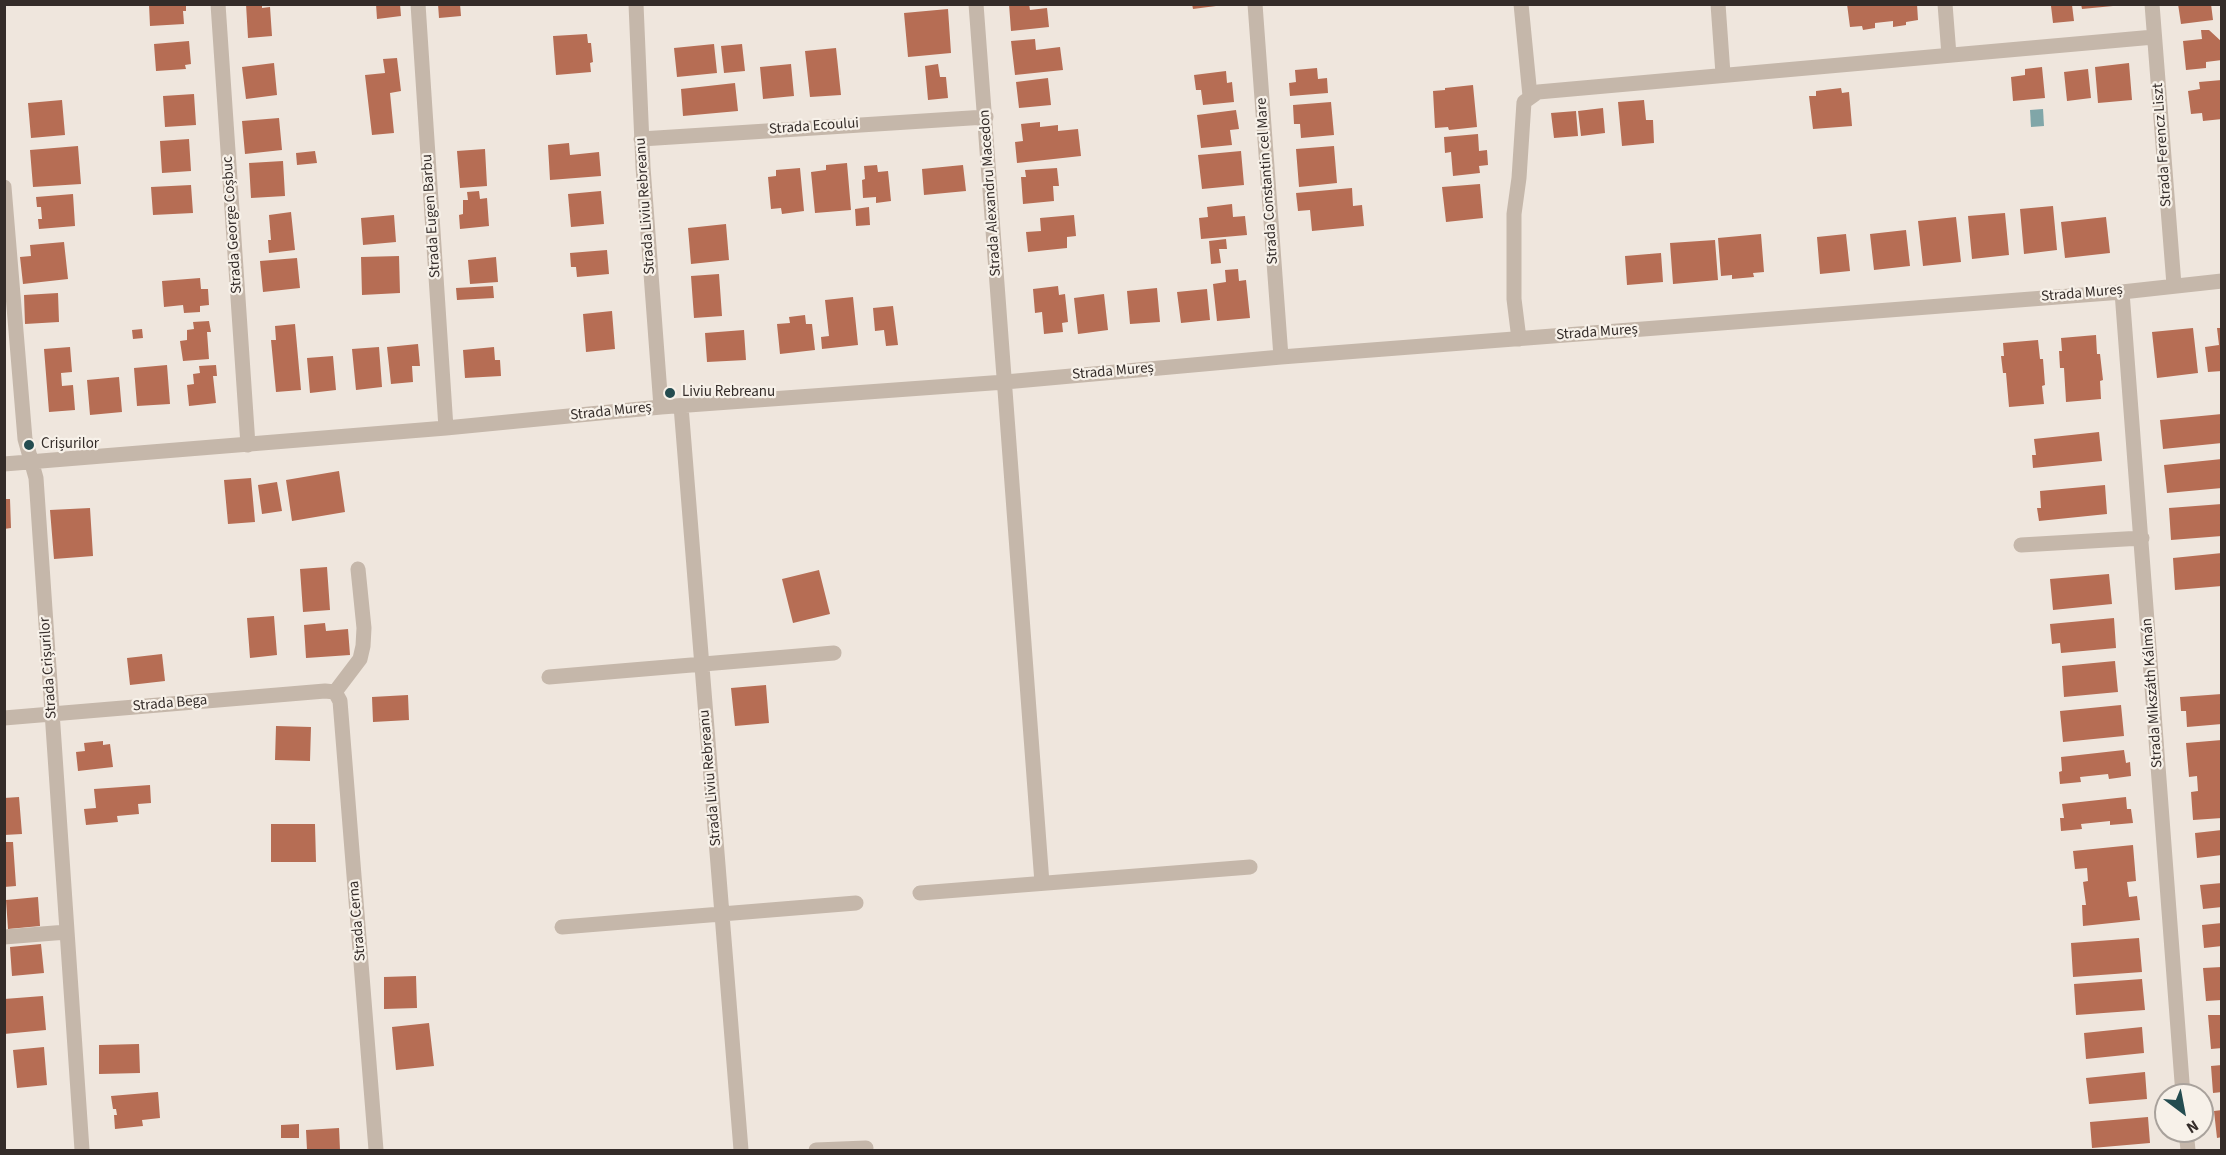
<!DOCTYPE html>
<meta charset="utf-8">
<style>
body{margin:0}
#map{position:relative;width:2226px;height:1155px;overflow:hidden;background:#efe6dd;font-family:"Source Sans 3",sans-serif}
canvas{display:block}
.frame{position:absolute;inset:0;border:6px solid #342c29;pointer-events:none}
.north{position:absolute;left:2154px;top:1083px;width:60px;height:60px;box-sizing:border-box;background:#f7f1e9;border:2px solid #a9a29c;border-radius:50%;rotate:148deg;font-size:16px;font-weight:700;line-height:24px;text-align:center;color:#342c29}
.north::after{content:'';display:block;margin:auto;width:21px;height:27px;background:#244c50;clip-path:polygon(50% 0,100% 100%,50% 72%,0 100%)}
</style>
<div id="map">
<canvas width="2226" height="1155"></canvas>
<div class="frame"></div>
<div class="north">N</div>
</div>
<script>
const g = document.querySelector('canvas').getContext('2d');
g.lineJoin = 'round';
function fillPath(path, color) { g.fillStyle = color; g.fill(path, 'evenodd'); }
const shape = rows => new Path2D(rows.map(r => 'M' + r).join(''));
function trace(path, color, width, dash) { g.strokeStyle = color; g.lineWidth = width; g.lineCap = dash ? 'butt' : 'round'; g.setLineDash(dash || []); g.stroke(path); }
function drawText(font, color, halo, rows, align = 'center') {
  g.font = font + ' "Source Sans 3",sans-serif'; g.lineWidth = 4.5; g.setLineDash([]); g.textBaseline = 'middle'; g.strokeStyle = halo; g.fillStyle = color; for (const [text, x, y, turn = 0] of rows) {
    g.save(); g.translate(x, y); g.rotate((+turn || 0) * Math.PI / 180); g.textAlign = isNaN(turn) ? turn : align; if (halo) g.strokeText(text, 0, 0); g.fillText(text, 0, 0); g.restore();
  }
}
fillPath(shape([
 [2043,109,2044,126,2031,127,2030,110]
]), '#80a6a8');
fillPath(shape([
 [149,4,186,4,186,11,183,11,184,24,150,26],
 [246,4,262,4,262,8,270,7,272,36,248,38],
 [376,4,400,4,401,16,377,19],
 [438,4,460,4,461,16,439,18],
 [1009,4,1029,4,1030,10,1047,8,1049,27,1011,31],
 [1192,4,1216,4,1216,6,1193,9],
 [1847,4,1917,4,1918,20,1906,22,1906,25,1893,27,1893,21,1875,23,1875,28,1863,30,1862,26,1850,27],
 [2081,4,2113,4,2113,6,2082,9],
 [2178,4,2211,4,2213,20,2181,24],
 [2072,5,2074,21,2053,23,2051,6],
 [948,9,951,53,908,57,904,13],
 [2201,30,2209,30,2222,42,2222,60,2206,62,2206,68,2186,70,2183,41,2202,39],
 [587,34,588,43,591,43,592,53,593,62,590,63,591,72,556,75,553,36],
 [1035,39,1036,50,1060,47,1063,70,1015,75,1011,41],
 [189,41,191,64,185,65,186,69,156,71,154,44],
 [714,44,717,73,677,77,674,48],
 [742,44,745,71,724,73,721,46],
 [836,48,841,95,810,97,805,51],
 [397,58,401,91,390,93,394,133,372,135,365,75,385,73,383,59],
 [274,63,277,95,246,99,242,67],
 [2129,63,2132,100,2098,103,2095,67],
 [791,64,794,96,763,99,760,67],
 [938,64,940,77,946,77,948,98,928,100,925,66],
 [2042,67,2045,98,2013,101,2011,77,2025,75,2025,69],
 [1317,68,1318,79,1327,78,1328,93,1290,96,1289,83,1296,82,1295,70],
 [2088,69,2091,98,2067,101,2064,72],
 [1226,71,1227,83,1232,82,1234,102,1203,105,1201,90,1196,90,1194,75],
 [1048,78,1051,105,1019,108,1016,82],
 [2222,80,2222,119,2203,121,2202,113,2191,114,2188,91,2200,89,2199,82],
 [735,83,738,111,683,116,681,89],
 [1473,85,1477,127,1449,130,1448,127,1435,128,1433,91,1445,90,1445,88],
 [1841,88,1842,93,1849,92,1852,126,1813,129,1809,96,1816,96,1816,91],
 [194,94,196,125,165,127,163,96],
 [62,100,65,135,31,138,28,103],
 [1644,100,1646,120,1653,120,1654,143,1622,146,1618,102],
 [1331,102,1334,135,1301,138,1300,124,1294,124,1293,105],
 [1603,108,1605,133,1581,136,1578,111],
 [1236,110,1239,129,1230,130,1232,145,1201,148,1197,115],
 [1576,111,1578,136,1554,138,1551,113],
 [279,118,282,150,245,154,242,121],
 [1040,122,1040,127,1058,125,1058,131,1078,129,1081,156,1017,163,1015,142,1023,141,1021,124],
 [1478,134,1479,151,1487,150,1488,165,1479,166,1480,173,1453,176,1451,152,1445,153,1444,137],
 [189,139,191,171,162,173,160,141],
 [569,143,570,155,599,152,601,176,550,180,548,145],
 [78,146,81,184,33,187,30,150],
 [1334,146,1337,183,1299,187,1296,149],
 [485,149,487,186,460,188,457,151],
 [315,151,317,163,297,165,296,153],
 [1241,151,1244,185,1202,189,1198,155],
 [283,161,285,196,251,198,249,163],
 [847,163,851,210,815,213,811,172,826,170,826,165],
 [877,165,878,172,888,171,891,201,876,203,876,197,863,198,862,180,865,179,864,166],
 [963,165,966,191,924,195,922,169],
 [800,168,804,211,782,214,781,208,771,209,768,177,776,176,776,170],
 [1057,168,1059,186,1053,186,1054,201,1023,204,1021,177,1026,177,1025,170],
 [1480,184,1483,218,1446,222,1442,187],
 [191,185,193,213,153,215,151,187],
 [1352,188,1353,206,1362,205,1364,226,1312,231,1310,210,1298,211,1296,193],
 [479,191,480,199,487,198,489,226,460,229,459,215,463,214,463,200,468,200,467,192],
 [601,191,604,224,571,227,568,194],
 [73,194,75,226,39,229,38,219,42,219,41,207,37,207,36,197],
 [1232,204,1233,217,1245,216,1247,235,1201,239,1199,218,1208,217,1207,207],
 [2053,206,2057,250,2024,254,2020,209],
 [869,207,870,225,856,226,855,209],
 [291,212,295,250,269,253,268,240,271,240,269,215],
 [2005,213,2009,255,1972,259,1968,216],
 [394,215,396,242,363,245,361,218],
 [1074,215,1076,236,1067,237,1067,248,1028,252,1026,232,1041,231,1040,218],
 [1956,217,1961,262,1923,266,1918,221],
 [2106,217,2110,253,2065,258,2061,222],
 [726,224,729,260,691,264,688,228],
 [1906,230,1910,266,1874,270,1870,234],
 [1761,234,1764,272,1753,273,1754,277,1732,279,1732,275,1721,276,1718,238],
 [1846,234,1850,271,1820,274,1817,237],
 [1226,239,1227,249,1219,249,1221,263,1211,264,1209,241],
 [1715,240,1718,280,1673,284,1670,243],
 [64,242,68,279,23,284,20,257,31,256,30,245],
 [607,250,609,274,577,277,576,267,571,267,570,253],
 [1661,253,1663,282,1627,285,1625,256],
 [399,256,400,293,362,295,361,257],
 [496,257,498,282,470,284,468,260],
 [297,258,300,288,263,292,260,261],
 [1238,269,1239,281,1246,280,1250,318,1217,321,1213,284,1226,282,1225,270],
 [719,274,722,316,694,318,691,276],
 [200,278,201,289,208,289,209,305,200,306,200,312,184,313,183,305,164,307,162,281],
 [493,286,494,298,457,300,456,288],
 [1058,286,1059,295,1065,294,1068,322,1062,323,1063,332,1044,334,1042,312,1035,313,1033,289],
 [1157,288,1160,322,1130,324,1127,291],
 [1207,289,1210,320,1181,323,1177,292],
 [58,293,59,322,25,324,24,295],
 [1104,294,1108,330,1078,334,1074,298],
 [853,297,858,345,822,349,821,337,829,336,825,300],
 [893,306,898,345,886,346,884,330,875,331,873,308],
 [612,311,615,349,586,352,583,314],
 [805,315,806,324,812,324,815,350,780,354,777,324,790,323,789,317],
 [209,321,211,332,207,332,209,359,183,361,180,341,187,340,187,330,194,329,193,322],
 [295,324,301,390,276,392,271,340,276,340,275,326],
 [2193,328,2198,373,2157,378,2152,332],
 [2217,328,2222,328,2222,371,2208,372,2205,347,2219,345],
 [142,329,143,338,133,339,132,330],
 [744,330,746,360,707,362,705,333],
 [2096,335,2097,354,2100,354,2103,380,2100,381,2101,399,2066,402,2064,368,2060,368,2059,351,2062,351,2061,338],
 [2038,340,2040,359,2043,359,2045,385,2042,386,2044,404,2009,407,2006,373,2003,373,2001,356,2004,356,2003,343],
 [418,344,420,366,412,366,413,382,391,384,387,347],
 [70,347,72,372,61,373,62,386,73,385,75,410,49,412,44,349],
 [379,347,382,387,356,390,352,349],
 [494,347,495,360,500,360,501,376,465,378,463,350],
 [333,356,336,390,310,393,307,358],
 [167,365,170,404,137,406,134,368],
 [216,365,217,376,213,376,216,403,189,406,187,385,194,384,193,374,200,373,199,366],
 [119,377,122,412,90,415,87,380],
 [2222,414,2222,443,2163,449,2160,420],
 [2099,432,2102,461,2033,468,2032,455,2036,455,2034,439],
 [2222,459,2222,488,2167,493,2164,465],
 [339,471,345,512,292,521,286,480],
 [251,478,255,522,228,524,224,480],
 [277,482,282,511,262,514,258,485],
 [2105,485,2107,514,2039,521,2037,508,2041,508,2040,491],
 [4,499,10,499,11,528,4,529],
 [2222,504,2222,536,2171,540,2169,508],
 [90,508,93,556,54,559,50,510],
 [2222,553,2222,586,2175,590,2173,558],
 [327,567,330,610,303,612,300,569],
 [819,570,830,614,793,623,782,579],
 [2109,574,2112,604,2053,610,2050,579],
 [274,616,277,655,250,658,247,618],
 [2114,618,2116,648,2061,653,2060,643,2052,644,2050,624],
 [325,623,326,631,348,629,350,655,306,658,304,625],
 [162,654,165,681,130,685,127,658],
 [2115,661,2118,692,2064,697,2062,666],
 [766,685,769,723,735,726,731,688],
 [2222,694,2222,724,2187,727,2186,711,2181,711,2180,697],
 [408,695,409,720,373,722,372,697],
 [2121,705,2124,736,2063,742,2060,711],
 [276,726,311,727,310,761,275,760],
 [2222,740,2222,818,2193,820,2191,792,2198,791,2197,776,2189,777,2186,743],
 [103,741,103,745,110,744,113,767,78,771,76,752,85,751,84,743],
 [2124,750,2126,763,2130,762,2131,776,2109,779,2108,774,2080,777,2081,782,2060,784,2059,772,2062,771,2061,757],
 [150,785,151,803,138,804,139,814,117,816,118,822,86,825,84,809,96,808,94,789],
 [19,797,22,834,4,835,4,798],
 [2126,797,2127,809,2131,809,2133,823,2110,825,2110,821,2081,824,2082,829,2061,831,2060,818,2064,818,2062,804],
 [271,824,315,824,316,862,271,862],
 [2222,830,2222,855,2197,858,2195,833],
 [4,842,13,842,16,886,4,887],
 [2133,845,2136,881,2127,882,2129,897,2137,896,2140,920,2083,926,2082,905,2086,905,2083,882,2088,881,2087,868,2075,869,2073,851],
 [2222,883,2222,907,2203,909,2200,885],
 [38,897,40,926,8,929,6,900],
 [2222,923,2222,946,2204,948,2202,925],
 [2139,938,2142,972,2073,977,2071,943],
 [41,944,44,973,12,976,10,947],
 [2222,967,2222,1000,2206,1001,2203,968],
 [416,976,417,1008,384,1009,384,977],
 [2142,979,2145,1010,2076,1015,2074,984],
 [43,996,46,1030,4,1034,4,999],
 [2208,1015,2222,1015,2222,1048,2211,1049],
 [429,1023,434,1066,396,1070,392,1027],
 [2142,1027,2144,1053,2086,1059,2084,1033],
 [139,1044,140,1073,99,1074,99,1045],
 [44,1047,47,1085,17,1088,13,1050],
 [2222,1065,2222,1092,2213,1093,2211,1066],
 [2145,1072,2147,1099,2089,1104,2086,1078],
 [158,1092,160,1118,142,1120,143,1126,115,1129,114,1115,117,1115,116,1109,113,1109,111,1096],
 [2222,1110,2222,1137,2217,1138,2214,1111],
 [2148,1117,2150,1143,2092,1148,2090,1122],
 [299,1124,299,1138,281,1138,281,1125],
 [339,1128,340,1150,307,1150,306,1130]
]), '#b66d54');
trace(shape([
 [218,4,248,445],
 [418,4,446,428],
 [636,4,643,167,661,407],
 [976,4,1042,883],
 [1255,4,1281,357],
 [1521,4,1530,96],
 [1718,4,1723,74],
 [1945,4,1949,55],
 [2152,4,2174,285],
 [641,139,986,117],
 [4,187,25,439,36,478,82,1150],
 [2122,292,2183,1095],
 [1519,339,1514,299,1514,214,1519,178,1524,102,1538,92,2154,37],
 [681,406,741,1150],
 [4,464,446,428,661,407,1005,382,1281,357,2122,292,2222,281],
 [2021,545,2142,538],
 [549,677,834,653],
 [335,692,340,701,376,1150],
 [335,692,360,659,363,646,364,628,358,569],
 [4,718,325,691,335,692],
 [920,893,1250,867],
 [562,927,856,903],
 [4,937,67,932],
 [2186,1131,2188,1150],
 [816,1150,866,1148]
]), '#c5b7aa', 15);
for (const [x, y, r, color] of [
 [670,393,6,"#244c50"],
 [29,445,6,"#244c50"]
]) { const dot = new Path2D(); dot.arc(x, y, r, 0, 2 * Math.PI); g.fillStyle = color; g.fill(dot); trace(dot, '#f7f1e9', 2); }
drawText('15px', '#342c29', '#f7f1e9', [
 ["Strada Ecoului",814,127,-4],
 ["Strada Ferencz Liszt",2163,145,-94],
 ["Strada Constantin cel Mare",1268,181,-94],
 ["Strada Alexandru Macedon",991,193,-94],
 ["Strada Liviu Rebreanu",646,206,-94],
 ["Strada Eugen Barbu",432,216,-94],
 ["Strada George Coșbuc",233,225,-94],
 ["Strada Mureș",2082,294,-5],
 ["Strada Mureș",1597,333,-4],
 ["Strada Mureș",1113,372,-5],
 ["Strada Mureș",611,412,-6],
 ["Strada Crișurilor",49,668,-94],
 ["Strada Mikszáth Kálmán",2153,693,-94],
 ["Strada Bega",170,704,-5],
 ["Strada Liviu Rebreanu",711,778,-95],
 ["Strada Cerna",358,921,-95]
]);
drawText('15px', '#342c29', '#f7f1e9', [
 ["Liviu Rebreanu",682,393],
 ["Crișurilor",41,445]
], 'left');
</script>
